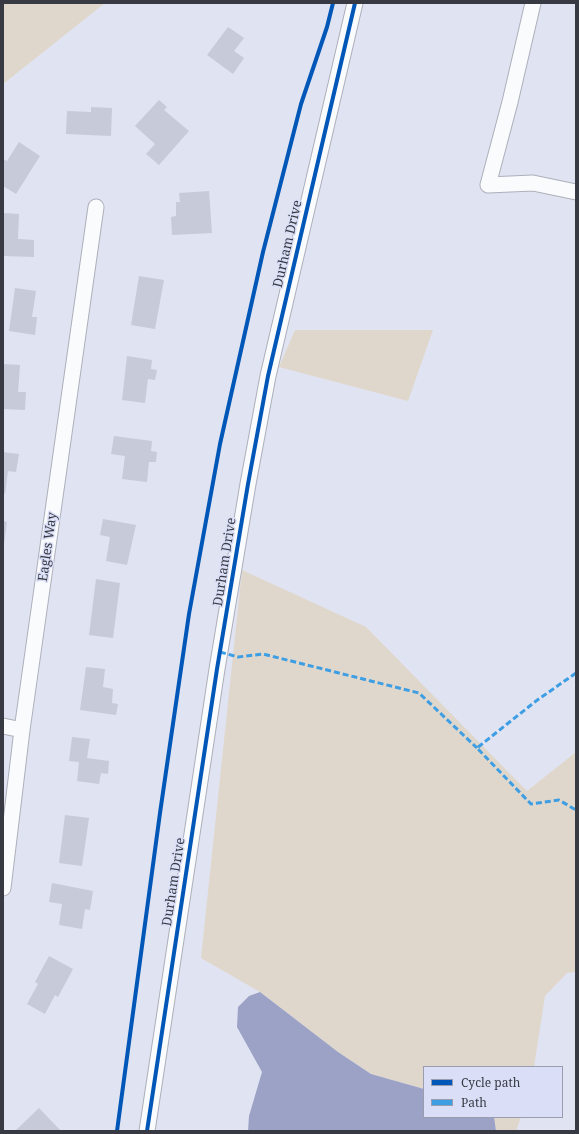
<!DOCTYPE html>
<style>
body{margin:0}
#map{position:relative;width:579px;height:1134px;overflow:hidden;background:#e0e3f1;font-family:"Noto Serif",serif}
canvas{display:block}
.frame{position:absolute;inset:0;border:4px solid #383a43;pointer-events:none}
.legend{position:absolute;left:423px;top:1066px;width:140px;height:52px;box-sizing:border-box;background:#dadff7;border:1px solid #999daf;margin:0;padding:5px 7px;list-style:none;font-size:12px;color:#383a43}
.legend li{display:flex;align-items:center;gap:8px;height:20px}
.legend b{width:20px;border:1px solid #999daf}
</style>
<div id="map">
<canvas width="579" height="1134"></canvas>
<div class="frame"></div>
<ul class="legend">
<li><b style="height:5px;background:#0057b8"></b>Cycle path</li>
<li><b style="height:5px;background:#3e9ee3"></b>Path</li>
</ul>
</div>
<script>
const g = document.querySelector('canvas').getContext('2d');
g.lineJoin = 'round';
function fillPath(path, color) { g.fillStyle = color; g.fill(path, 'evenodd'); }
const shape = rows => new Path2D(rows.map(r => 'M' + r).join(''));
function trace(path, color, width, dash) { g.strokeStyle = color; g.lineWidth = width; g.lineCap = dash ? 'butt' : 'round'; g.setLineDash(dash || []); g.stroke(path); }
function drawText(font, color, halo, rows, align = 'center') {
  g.font = font + ' "Noto Serif",serif'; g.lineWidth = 3; g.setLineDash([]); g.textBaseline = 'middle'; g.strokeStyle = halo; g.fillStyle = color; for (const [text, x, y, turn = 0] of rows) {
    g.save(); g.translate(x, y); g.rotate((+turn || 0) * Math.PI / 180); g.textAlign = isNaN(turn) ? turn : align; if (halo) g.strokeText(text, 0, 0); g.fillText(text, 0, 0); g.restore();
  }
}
fillPath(shape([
 [3,3,105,3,3,84],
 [295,330,433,330,408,401,279,367],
 [242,570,366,627,527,791,576,752,576,972,567,973,545,996,534,1067,424,1067,424,1089,371,1074,338,1052,260,992,201,958],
 [494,1117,521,1117,516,1131,496,1131]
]), '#e0d7cc');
fillPath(shape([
 [260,992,338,1052,371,1074,424,1089,424,1117,494,1117,496,1131,248,1131,249,1116,262,1072,237,1027,238,1007,249,996]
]), '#9ba2c6');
fillPath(shape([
 [228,27,244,38,234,51,244,58,233,74,207,55],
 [159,100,167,107,164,110,189,131,159,165,146,154,155,144,135,126],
 [91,107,112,108,111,136,66,134,67,111,91,112],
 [19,142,40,156,16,194,3,186,3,159,7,161],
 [209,191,212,233,172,235,171,217,176,216,176,202,180,202,179,193],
 [3,213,19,214,18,239,34,240,34,257,3,256],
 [139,276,164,280,155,329,131,325],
 [15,288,36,291,32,317,37,317,35,335,9,331],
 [127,356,152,360,151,369,157,370,155,380,148,379,145,403,122,400],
 [3,364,20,365,18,392,26,392,25,410,3,409],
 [114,436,152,441,151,451,157,452,156,462,149,462,147,482,122,479,125,456,111,454],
 [3,452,19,454,16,472,8,471,5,494,3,493],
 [103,519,136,525,127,565,106,561,110,537,100,535],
 [3,521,7,522,4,544,3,544],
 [96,579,120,583,113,638,89,635],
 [86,667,105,669,103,687,113,689,112,703,118,704,116,715,80,710],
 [72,737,90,739,87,758,109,761,108,774,101,773,99,784,77,781,79,762,69,761],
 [65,815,89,818,82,866,59,863],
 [52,883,93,891,90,910,85,909,82,929,59,925,62,904,49,902],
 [49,956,73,969,58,997,55,995,45,1014,27,1004,38,984,35,982],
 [39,1108,61,1131,15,1131]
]), '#c7cad9');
const minor = shape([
 [533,3,510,102,488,185,533,183,576,192],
 [3,726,22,730],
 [3,888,22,730,96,207],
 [147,1131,217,669,248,484,268,376,355,3]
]);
trace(minor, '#adb0bb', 17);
trace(minor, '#fafbfd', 15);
trace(shape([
 [220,652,238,657,263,654,419,693,477,748],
 [576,673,536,701,477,748,531,804,559,800,576,810]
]), '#3e9ee3', 3, [6, 3]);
trace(shape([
 [117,1131,160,813,189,614,220,444,263,252,301,104,327,27,333,3],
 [147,1131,217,669,248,484,268,376,355,3]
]), '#0057b8', 4);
drawText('13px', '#383a43', '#dadff7', [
 ["Durham Drive",288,244,-77],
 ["Eagles Way",48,547,-82],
 ["Durham Drive",225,562,-81],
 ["Durham Drive",174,882,-81]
]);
</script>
